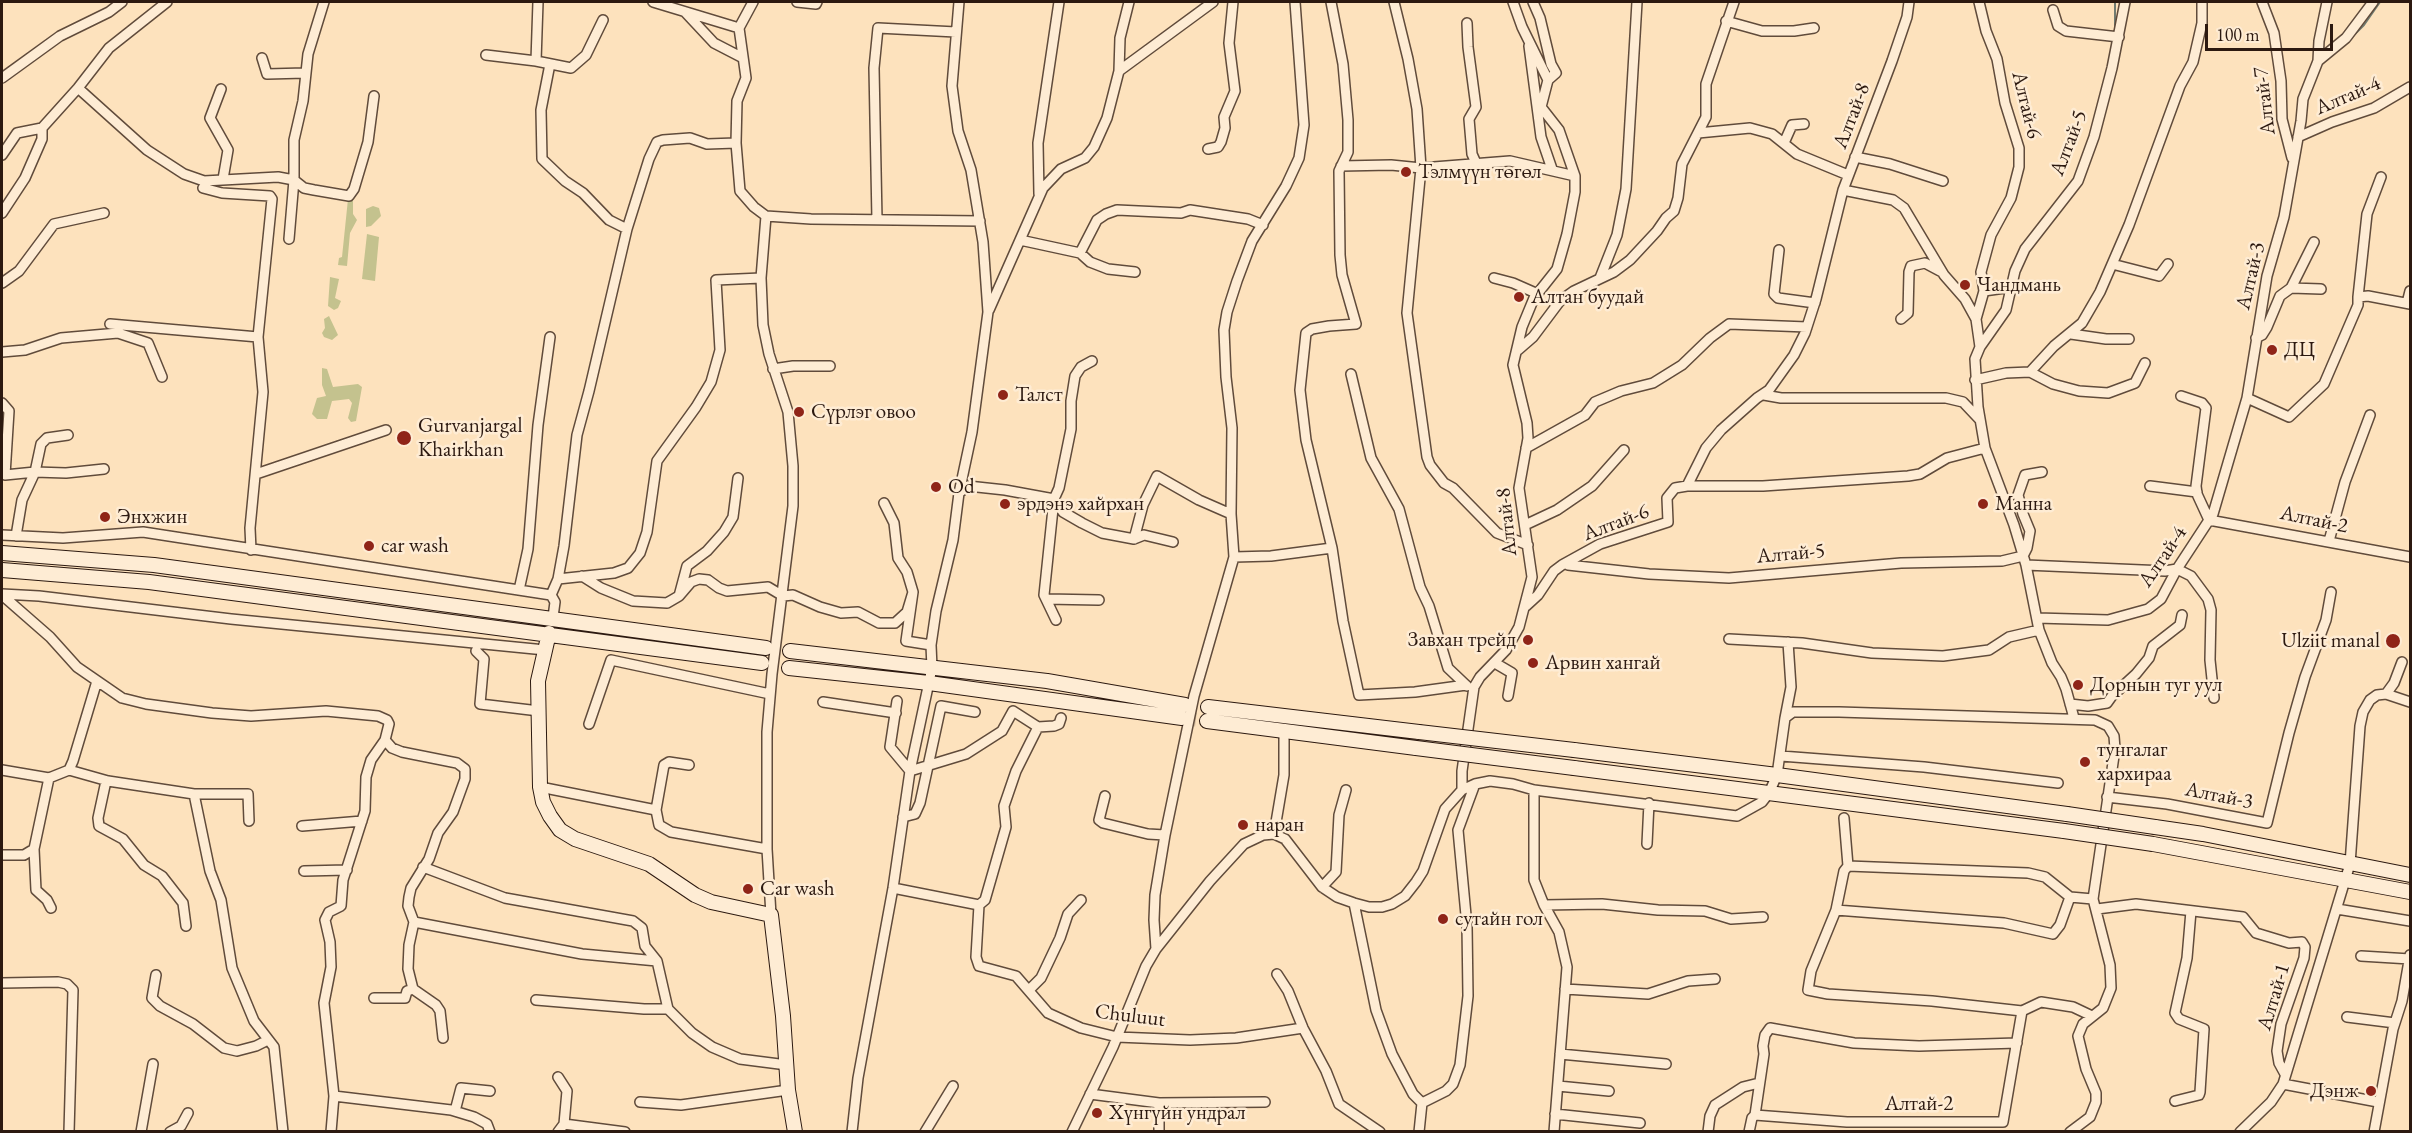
<!DOCTYPE html>
<meta charset="utf-8">
<style>
body{margin:0}
#map{position:relative;width:2412px;height:1133px;overflow:hidden;background:#fde2bd;font-family:"EB Garamond",serif}
canvas{display:block}
.frame{position:absolute;inset:0;border:3px solid #2c1910;pointer-events:none}
.scale{position:absolute;left:2205px;top:24px;width:128px;height:27px;box-sizing:border-box;border:3px solid #2c1910;border-top:0;padding-left:8px;font-size:18px;line-height:21px;white-space:nowrap;color:#2c1910;-webkit-text-stroke:4px #feecd4;paint-order:stroke}
</style>
<div id="map">
<canvas width="2412" height="1133"></canvas>
<div class="frame"></div>
<div class="scale">100 m</div>
</div>
<script>
const g = document.querySelector('canvas').getContext('2d');
g.lineJoin = 'round';
function fillPath(path, color) { g.fillStyle = color; g.fill(path, 'evenodd'); }
const shape = rows => new Path2D(rows.map(r => 'M' + r).join(''));
function trace(path, color, width, dash) { g.strokeStyle = color; g.lineWidth = width; g.lineCap = dash ? 'butt' : 'round'; g.setLineDash(dash || []); g.stroke(path); }
function drawText(font, color, halo, rows, align = 'center') {
  g.font = font + ' "EB Garamond",serif'; g.lineWidth = 5; g.setLineDash([]); g.textBaseline = 'middle'; g.strokeStyle = halo; g.fillStyle = color; for (const [text, x, y, turn = 0] of rows) {
    g.save(); g.translate(x, y); g.rotate((+turn || 0) * Math.PI / 180); g.textAlign = isNaN(turn) ? turn : align; if (halo) g.strokeText(text, 0, 0); g.fillText(text, 0, 0); g.restore();
  }
}
fillPath(shape([
 [348,199,353,199,353,214,357,220,350,233,347,266,338,265,339,258,342,257],
 [373,206,379,208,381,216,371,226,366,227,366,209],
 [367,234,379,237,375,281,362,279],
 [330,277,339,279,335,298,341,301,338,308,334,310,328,306],
 [329,316,338,335,332,340,324,337,322,333,325,328,324,319],
 [322,368,327,369,333,387,358,384,362,387,356,421,351,422,348,418,352,403,349,399,332,401,327,419,317,419,312,414,317,398,326,396,322,385]
]), '#c4c28e');
trace(shape([
 [2115,27,2115,2],
 [2352,37,2364,25,2380,2]
]), '#717b71', 2);
trace(shape([
 [1182,718,1207,721]
]), '#d3ba9a', 14, [14, 7]);
const street = shape([
 [324,2,308,54,303,101,294,140,294,180,304,188,314,190,349,196,354,189,368,142,374,96],
 [538,2,536,61,571,68,586,55,603,20],
 [653,2,739,28],
 [753,2,739,28,746,78,737,101,736,143,740,191,754,207,766,216,811,219,980,221],
 [797,2,816,4,817,2],
 [1331,2,1343,64,1348,120,1348,152,1339,171,1340,255,1342,275,1356,324,1329,326,1312,329,1306,333,1300,390,1306,440,1332,548,1343,621,1359,695,1415,692,1466,685],
 [1394,2,1408,59,1417,109,1421,168,1407,313,1427,457,1430,465,1444,483,1453,488,1497,533,1528,545],
 [1533,2,1540,18,1551,64,1556,73,1548,80],
 [2262,2,2274,33,2281,81,2282,119,2292,158],
 [2053,10,2058,26,2066,31,2119,37],
 [685,12,714,43,743,58],
 [1726,21,1762,31,1794,31,1814,28],
 [1467,23,1468,47,1476,107,1469,119,1472,154,1476,163],
 [1529,46,1541,137,1552,169],
 [486,55,536,61],
 [262,58,267,74,305,73],
 [2318,61,2346,38,2373,2],
 [550,64,541,110,542,159,565,181,583,193,609,220,627,229],
 [1119,71,1213,2],
 [2,78,60,36,109,12,122,2],
 [78,88,147,150,184,174,204,181,278,177,294,180,289,239],
 [221,89,210,118,228,150,223,179],
 [1698,133,1750,128,1772,134,1797,154,1848,175],
 [2298,137,2332,122,2374,108,2410,87],
 [1784,143,1792,125,1804,124],
 [1208,149,1218,147,1221,142,1225,128,1224,117,1235,91,1229,43,1233,2],
 [2,155,17,133,42,128,78,88,109,48,167,2],
 [1855,157,1890,164,1943,181],
 [1341,166,1391,165,1421,168,1510,161,1575,176],
 [203,188,222,193,270,196,272,199,258,337,263,392,250,528,251,550],
 [1843,190,1893,200,1904,208,1944,275,1965,299,1976,319,1980,347],
 [1039,194,1038,143,1059,2],
 [2,213,25,178,42,139,42,128],
 [766,216,761,278,763,325,769,354,788,412,793,466,793,506,772,674,767,732,767,849,771,915],
 [877,220,874,68,878,28,956,32],
 [1020,240,1080,253,1097,220,1106,214,1117,210,1181,213,1190,210,1248,219,1263,225],
 [1779,250,1774,294,1778,298,1815,303],
 [1080,253,1090,262,1108,269,1135,272],
 [2112,264,2159,276,2168,264],
 [1494,278,1513,283,1538,294],
 [1600,278,1617,235,1626,189,1637,2],
 [2,283,19,271,54,224,104,213],
 [2291,288,2314,242],
 [1984,291,2012,287],
 [2358,297,2367,214,2381,177],
 [2407,303,2410,291],
 [989,310,1043,188,1061,169,1085,158,1094,147,1107,118,1119,71,1120,38,1129,2],
 [1901,319,1908,313,1909,272,1911,266,1925,263,1940,271],
 [1976,319,1984,291,1981,272,1991,235,2011,198,2019,167,2019,148,2005,103,1997,59,1986,31,1979,2],
 [110,324,258,337],
 [2071,334,2106,339,2129,339],
 [2256,338,2262,335,2267,327,2280,296,2291,288,2321,289],
 [1518,350,1533,337,1560,301,1574,291,1614,272,1630,260,1657,231,1666,218,1674,211,1678,198,1682,164,1706,117,1706,84,1734,2],
 [2,352,25,350,61,338,118,333,148,343,162,377],
 [773,369,793,366,830,366],
 [2030,372,2053,384,2079,391,2108,393,2135,383,2145,363],
 [1351,374,1371,458,1399,509,1420,587,1429,606,1448,668,1467,686],
 [1975,380,2006,373,2030,372,2054,346,2082,323,2100,292,2129,225,2180,86,2193,62,2202,23,2202,2],
 [1764,395,1781,398,1946,398,1963,402,1980,420],
 [2181,396,2202,403,2206,408,2196,486,2197,494,2209,520],
 [2247,398,2289,417,2324,384,2358,305,2358,297,2368,296,2410,304],
 [2,403,9,411,5,475,35,472,66,473,104,469],
 [1526,448,1585,415,1595,402,1621,391,1653,383,1682,365,1710,338,1729,324,1807,327],
 [256,474,386,430],
 [1687,486,1763,486,1908,476,1920,474,1947,458,1985,448],
 [2150,486,2197,492],
 [959,493,968,486,1005,490,1054,499,1063,512,1082,523,1102,533,1134,539,1143,505,1157,476,1199,500,1231,514],
 [884,503,894,523,898,558,907,572,913,592,906,641,931,645],
 [2209,520,2410,557],
 [1525,525,1557,510,1592,486,1624,450],
 [2,535,63,538,143,532,551,595,555,602,553,617],
 [16,536,22,500,35,472,41,444,47,438,68,435],
 [1134,539,1144,535,1173,542],
 [2329,541,2345,482,2370,415],
 [1234,557,1271,556,1332,548],
 [1568,565,1649,574,1729,578,1901,563,2002,561,2023,556,2027,548,2030,531,2023,514,2018,495,2025,475,2042,472],
 [2026,565,2165,571,2177,569],
 [2177,569,2191,576,2208,599,2211,610,2210,660,2214,698],
 [582,576,601,588,633,601,667,603,679,596,687,566,707,551,724,532,733,517,738,478],
 [558,579,614,573,628,568,640,553,647,532,657,461,696,407,711,382,720,350,716,280,761,278],
 [519,590,528,549,538,425,550,337],
 [2,594,39,596,231,619,545,650],
 [2,595,50,637,77,667,122,698,146,704,212,713,251,716,326,711,378,716,387,720,389,724,385,740,371,760,366,777,365,811,343,880,341,906,329,912,325,920,330,942,331,967,324,1003,334,1096,331,1132],
 [551,595,558,579,564,546,577,435,589,391,627,229,649,159,657,142,663,140,690,138,707,144,736,143],
 [679,596,691,582,699,579,708,580,719,588,727,591,768,587,783,596,793,595,820,607,841,613,858,612,879,623,895,623,907,612,913,592],
 [1046,599,1099,600],
 [1526,606,1538,595,1554,571,1562,565,1600,544,1668,522,1667,498,1675,488,1687,486,1706,448,1721,430,1757,398,1769,390,1794,355,1805,333,1816,299,1843,190,1892,61,1907,17,1909,2],
 [2037,618,2108,620,2148,609,2161,599,2177,569,2213,514,2247,398,2267,276,2284,217,2301,121,2303,99,2318,61,2319,41,2327,2],
 [1056,620,1044,595,1054,499,1059,488,1071,429,1071,401,1075,376,1081,367,1092,361],
 [1729,639,1802,643,1872,653,1943,656,1989,650,2009,637,2039,630],
 [476,651,484,659,480,704,539,711],
 [1495,663,1512,673,1508,696],
 [2386,694,2394,683,2402,662],
 [2386,694,2410,702],
 [897,701,890,747,910,771,966,754,1002,731,1013,711,1038,727],
 [823,702,896,713],
 [2070,704,2088,706,2107,703,2112,696,2136,674,2149,658,2153,646,2180,625,2182,615],
 [1785,718,1791,687,1788,642],
 [2074,718,2066,689,2061,677,2052,663,2039,630,2026,565,2014,525,1985,448,1978,407,1975,359,1980,347,2006,310,2015,271,2025,249,2078,181,2094,137,2112,68,2125,2],
 [589,724,611,660,770,694],
 [385,740,392,748,402,752,457,763,465,769,465,779,453,812,438,833,429,859,411,888,409,897,408,906,414,922,409,945,408,969,413,989,436,1005,440,1011,443,1038],
 [1781,756,1924,767,2058,783],
 [2,770,49,778],
 [69,770,108,781,194,794,210,871,221,900,232,968,254,1021,274,1047,283,1132],
 [106,781,98,818,99,826,123,839,144,865,162,876,183,903,186,926],
 [540,787,656,810,659,825,671,832,767,849],
 [1462,790,1462,771,1474,687,1480,677,1506,650,1519,627,1532,577,1519,488,1528,438,1527,423,1513,365,1522,327,1534,298,1557,269,1567,234,1575,192,1575,176,1559,130,1541,107,1548,80,1522,27,1513,2],
 [1534,790,1534,880,1544,905,1559,932,1567,967,1554,1132],
 [194,794,248,794,249,821],
 [1105,796,1099,820,1103,823,1148,834,1165,835],
 [2107,797,2167,804,2267,823,2289,733,2305,677,2326,620,2331,592],
 [656,810,664,765,669,762,689,765],
 [903,817,915,814,920,803,941,706,975,712],
 [1844,818,1848,866],
 [302,826,362,821],
 [1274,834,1284,775,1284,731],
 [1647,844,1649,803],
 [2,855,24,855,34,849],
 [1848,866,1844,871,1836,910,1811,971,1808,990,1828,994,1932,1001,2022,1011],
 [1848,866,2028,873,2045,877,2070,897],
 [423,867,505,898,633,921,642,928,645,946,657,961,668,1009,692,1033,712,1047,740,1059,787,1065],
 [304,871,347,870],
 [1322,887,1336,872,1339,815,1346,790],
 [893,888,979,905,976,957,979,966,1016,976,1048,1013,1081,1028,1117,1037,1190,1040,1236,1038,1303,1028],
 [1354,903,1376,1010,1392,1054,1413,1094,1422,1103],
 [979,905,985,900,1006,827,1004,806,1016,771,1038,727,1054,726,1059,724,1061,718],
 [1544,905,1602,904,1658,910,1705,911,1731,919,1763,917],
 [51,908,47,900,36,890,34,849,49,778,69,770,73,761,97,681],
 [2097,909,2136,904,2243,917,2256,933,2289,943,2302,942,2305,947,2304,958,2281,1024,2277,1051,2279,1063,2285,1074],
 [2337,909,2410,921],
 [1836,910,2004,923,2053,934,2060,925,2070,897,2093,899],
 [414,922,582,954,657,961],
 [1156,949,1154,920,1155,895,1165,835,1194,696,1234,557,1231,514,1232,428,1226,377,1224,330,1227,312,1237,281,1252,241,1286,186,1299,158,1304,125,1295,2],
 [2361,956,2410,959],
 [1277,974,1288,991,1303,1028,1326,1071,1339,1104,1380,1132],
 [156,975,152,998,160,1006,193,1024,224,1048,237,1051,256,1046,268,1040],
 [2,983,58,982,67,984,73,990,69,1132],
 [1565,989,1648,994,1688,981,1715,979],
 [1029,990,1041,978,1060,938,1068,914,1081,900],
 [374,998,405,998,407,991,413,989],
 [536,1000,644,1009,668,1009],
 [2347,1017,2395,1023],
 [1560,1054,1666,1064],
 [558,1077,567,1091,564,1124,558,1132],
 [2283,1084,2378,1102],
 [1558,1086,1609,1091],
 [1090,1094,1159,1103,1265,1102],
 [334,1096,451,1110,474,1117,487,1124,490,1132],
 [2175,1101,2199,1095,2200,1092,2204,1029,2179,1019,2175,1013,2187,958,2191,911],
 [640,1102,681,1105,788,1090],
 [1159,1103,1159,1132],
 [455,1111,461,1088,490,1091],
 [1555,1114,1640,1123],
 [1755,1115,1847,1122,2003,1122,2022,1011,2041,1002,2073,1007,2092,1016],
 [564,1124,625,1132],
 [141,1132,153,1064],
 [170,1132,181,1126,188,1113],
 [852,1132,858,1078,893,888,910,771,932,668,931,645,936,611,953,540,959,493,972,432,988,312,983,242,971,170,958,131,952,86,959,2],
 [925,1132,953,1086],
 [1072,1132,1113,1047,1146,966,1156,949,1210,881,1244,844,1263,835,1274,834,1285,839,1322,887,1337,897,1354,903,1369,907,1382,907,1392,904,1405,896,1416,882,1423,871,1445,809,1462,790,1475,784,1490,781,1513,784,1534,790,1737,816,1762,802,1769,793,1777,775,1785,718,1793,712,1839,712,2095,720,2108,726,2114,736,2115,749,2093,899,2110,965,2111,988,2103,1008,2083,1024,2078,1036,2086,1069,2096,1093,2096,1102,2090,1117,2070,1132],
 [1419,1132,1422,1103,1446,1091,1453,1084,1460,1065,1468,996,1467,926,1458,830,1475,784],
 [1708,1132,1710,1116,1715,1105,1743,1087,1759,1083],
 [1749,1132,1752,1118,1755,1115,1764,1054,1763,1046,1765,1035,1770,1028,1854,1043,1919,1046,2017,1043],
 [2240,1132,2271,1102,2283,1084,2350,864,2360,726,2363,712,2370,700,2377,695,2386,694],
 [2374,1132,2393,1029,2402,1001,2410,955]
]);
const secondary = shape([
 [2,553,154,565,766,648],
 [2,570,149,582,762,663],
 [549,633,538,681,540,787,543,802,550,816,560,830,575,839,649,864,695,895,711,902,771,915,783,1016,788,1090,795,1132],
 [790,651,1047,681,1185,705],
 [789,668,929,683,1182,718],
 [1208,707,1419,732],
 [1207,721,1416,748],
 [1574,750,1777,775,2067,814],
 [1574,768,2064,831],
 [2155,827,2203,834,2410,875],
 [2153,844,2410,892]
]);
trace(street, '#604b3b', 12);
trace(secondary, '#2c1910', 16);
trace(street, '#feecd4', 9);
trace(secondary, '#feecd4', 14);
const secondaryBridge = shape([
 [1419,732,1574,750],
 [1416,748,1574,768],
 [2067,814,2155,827],
 [2064,831,2153,844]
]);
trace(secondaryBridge, '#2c1910', 16, []);
trace(secondaryBridge, '#feecd4', 14);
for (const [x, y, r, color] of [
 [1406,172,6,"#8f2418"],
 [1965,285,6,"#8f2418"],
 [1519,297,6,"#8f2418"],
 [2272,350,6,"#8f2418"],
 [1003,395,6,"#8f2418"],
 [799,412,6,"#8f2418"],
 [404,438,8,"#8f2418"],
 [936,487,6,"#8f2418"],
 [1005,504,6,"#8f2418"],
 [1983,504,6,"#8f2418"],
 [105,517,6,"#8f2418"],
 [369,546,6,"#8f2418"],
 [1528,640,6,"#8f2418"],
 [2393,641,8,"#8f2418"],
 [1533,663,6,"#8f2418"],
 [2078,685,6,"#8f2418"],
 [2085,762,6,"#8f2418"],
 [1243,825,6,"#8f2418"],
 [748,889,6,"#8f2418"],
 [1443,919,6,"#8f2418"],
 [2371,1091,6,"#8f2418"],
 [1097,1113,6,"#8f2418"]
]) { const dot = new Path2D(); dot.arc(x, y, r, 0, 2 * Math.PI); g.fillStyle = color; g.fill(dot); trace(dot, '#feecd4', 2); }
drawText('21px', '#2c1910', '#feecd4', [
 ["Алтай-4",2348,96,-23],
 ["Алтай-7",2265,101,-97],
 ["Алтай-6",2026,105,76],
 ["Алтай-8",1852,116,-69],
 ["Алтай-5",2069,143,-69],
 ["Алтай-3",2251,276,-77],
 ["Алтай-2",2314,520,12],
 ["Алтай-8",1507,522,-96],
 ["Алтай-6",1616,523,-21],
 ["Алтай-5",1791,554,-5],
 ["Алтай-4",2163,557,-56],
 ["Алтай-3",2219,796,11],
 ["Алтай-1",2274,997,-73],
 ["Chuluut",1130,1016,7],
 ["Алтай-2",1919,1104]
]);
drawText('21px', '#2c1910', '#feecd4', [
 ["Тэлмүүн төгөл",1418,172],
 ["Чандмань",1977,285],
 ["Алтан буудай",1531,297],
 ["ДЦ",2284,350],
 ["Талст",1015,395],
 ["Сүрлэг овоо",811,412],
 ["Gurvanjargal",418,426],
 ["Khairkhan",418,450],
 ["Od",948,487],
 ["эрдэнэ хайрхан",1017,504],
 ["Манна",1995,504],
 ["Энхжин",117,517],
 ["car wash",381,546],
 ["Завхан трейд",1516,640,"right"],
 ["Ulziit manal",2380,641,"right"],
 ["Арвин хангай",1545,663],
 ["Дорнын туг уул",2090,685],
 ["тунгалаг",2097,750],
 ["хархираа",2097,774],
 ["наран",1255,825],
 ["Car wash",760,889],
 ["сутайн гол",1455,919],
 ["Дэнж",2359,1091,"right"],
 ["Хүнгүйн ундрал",1109,1113]
], 'left');
</script>
